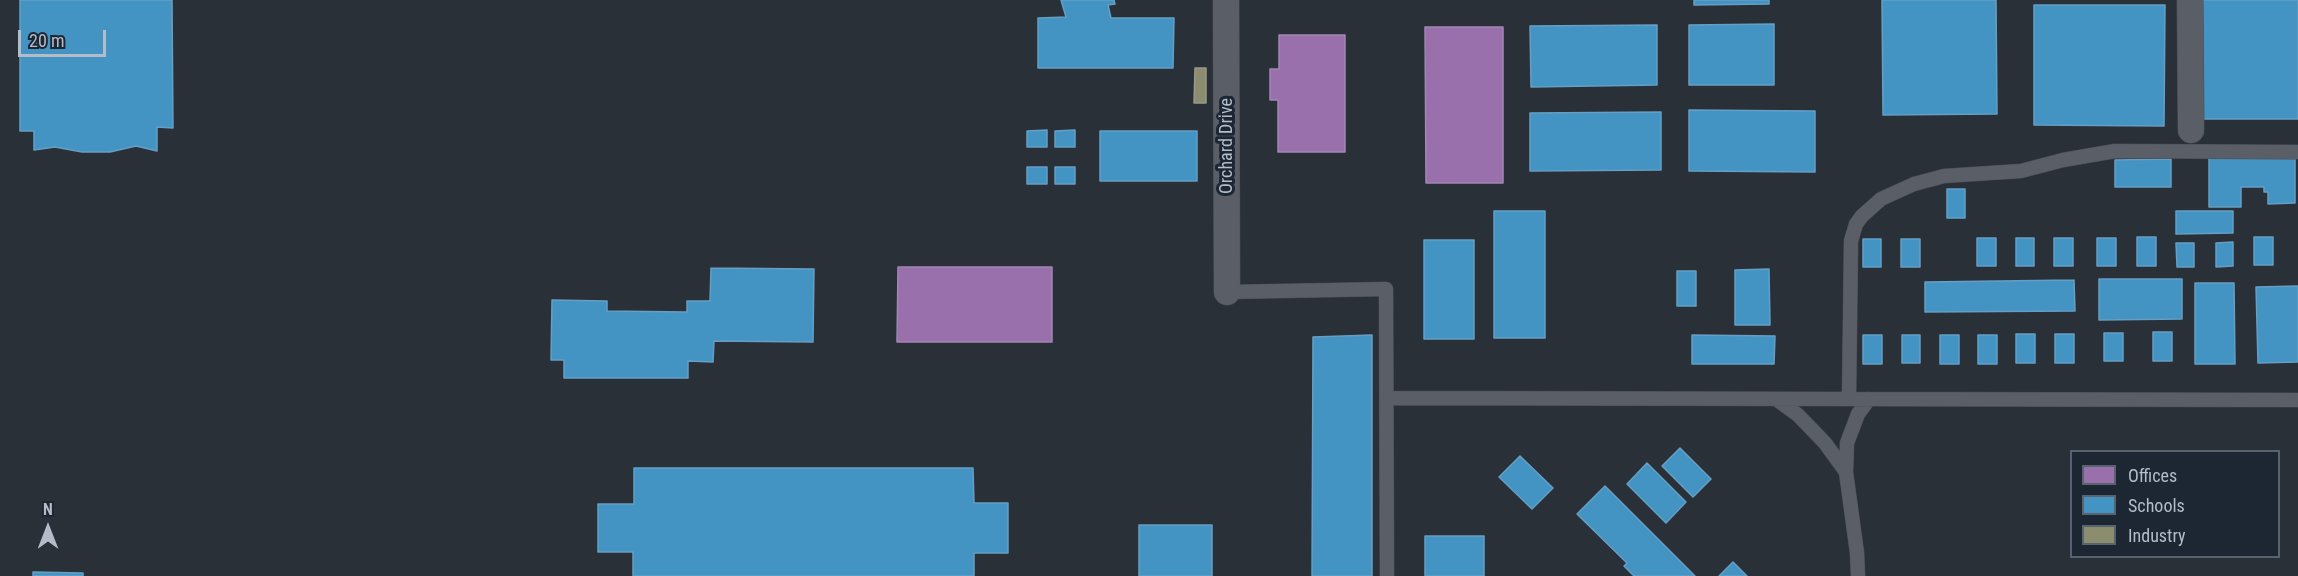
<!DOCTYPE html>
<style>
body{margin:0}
#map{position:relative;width:2298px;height:576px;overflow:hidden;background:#2a3038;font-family:"Roboto Condensed",sans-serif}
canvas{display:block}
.legend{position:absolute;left:2070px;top:450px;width:210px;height:108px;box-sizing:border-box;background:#1d2633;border:2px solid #59626f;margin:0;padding:8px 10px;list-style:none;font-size:18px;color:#b4bcc9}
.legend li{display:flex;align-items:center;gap:12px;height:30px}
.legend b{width:30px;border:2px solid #59626f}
.north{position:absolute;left:18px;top:498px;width:60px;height:60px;-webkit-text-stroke:4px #1d2633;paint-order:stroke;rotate:0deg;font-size:16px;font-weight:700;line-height:24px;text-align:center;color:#b4bcc9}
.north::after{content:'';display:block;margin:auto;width:21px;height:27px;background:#b4bcc9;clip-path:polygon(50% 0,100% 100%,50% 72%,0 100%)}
.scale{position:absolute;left:18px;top:30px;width:88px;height:27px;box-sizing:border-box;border:3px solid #b4bcc9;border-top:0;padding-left:8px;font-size:18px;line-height:21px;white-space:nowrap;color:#b4bcc9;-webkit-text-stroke:4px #1d2633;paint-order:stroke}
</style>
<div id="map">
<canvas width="2298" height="576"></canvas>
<ul class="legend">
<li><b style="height:16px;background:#9970ab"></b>Offices</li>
<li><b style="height:16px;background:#4393c3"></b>Schools</li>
<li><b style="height:16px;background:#8c8c6e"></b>Industry</li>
</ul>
<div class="north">N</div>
<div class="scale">20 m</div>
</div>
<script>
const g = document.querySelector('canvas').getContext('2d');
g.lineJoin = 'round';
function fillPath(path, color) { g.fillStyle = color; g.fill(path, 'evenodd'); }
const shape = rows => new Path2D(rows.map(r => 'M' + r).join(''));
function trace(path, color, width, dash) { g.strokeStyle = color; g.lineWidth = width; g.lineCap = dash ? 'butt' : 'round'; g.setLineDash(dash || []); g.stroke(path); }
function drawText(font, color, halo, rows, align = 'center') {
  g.font = font + ' "Roboto Condensed",sans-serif'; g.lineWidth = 6; g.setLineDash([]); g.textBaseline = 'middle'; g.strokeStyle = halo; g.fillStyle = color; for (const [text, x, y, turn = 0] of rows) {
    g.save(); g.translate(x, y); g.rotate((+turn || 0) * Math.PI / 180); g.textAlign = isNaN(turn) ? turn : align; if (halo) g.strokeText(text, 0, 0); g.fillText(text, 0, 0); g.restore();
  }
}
const offices = shape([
 [1425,27,1503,27,1503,183,1426,183,1425,27],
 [1279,35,1345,35,1345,152,1278,152,1278,100,1270,100,1270,69,1279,69,1279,35],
 [898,267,1052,267,1052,342,897,342,898,267]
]);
fillPath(offices, '#9970ab');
trace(offices, '#a187b4', 1.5);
const schools = shape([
 [20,0,172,0,173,128,157,127,157,151,136,146,110,152,82,152,55,147,34,150,34,131,20,131,20,0],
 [1061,0,1114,0,1115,4,1108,5,1111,18,1174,18,1173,68,1038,68,1038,18,1066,17,1061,0],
 [1694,0,1769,0,1769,4,1694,5,1694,0],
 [1882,0,1996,0,1997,114,1883,115,1882,0],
 [2200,0,2298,0,2298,119,2200,119,2200,0],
 [2034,5,2165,5,2164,126,2034,125,2034,5],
 [1774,24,1774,85,1689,85,1689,25,1774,24],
 [1657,25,1657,85,1531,87,1530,26,1657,25],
 [1689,110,1815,111,1815,172,1689,171,1689,110],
 [1661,112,1661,170,1530,171,1530,113,1661,112],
 [1047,130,1047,147,1027,147,1027,131,1047,130],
 [1075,130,1075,147,1055,147,1055,131,1075,130],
 [1100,131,1197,131,1197,181,1100,181,1100,131],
 [2209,158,2295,158,2295,203,2268,204,2268,192,2264,192,2264,187,2241,187,2241,207,2209,207,2209,158],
 [2171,159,2171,187,2115,187,2115,160,2171,159],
 [1027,167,1047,167,1047,184,1027,184,1027,167],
 [1055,167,1075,167,1075,184,1055,184,1055,167],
 [1947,189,1965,189,1965,218,1947,218,1947,189],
 [1494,211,1545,211,1545,338,1494,338,1494,211],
 [2176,211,2233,211,2233,233,2176,234,2176,211],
 [2137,237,2156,237,2156,266,2137,266,2137,237],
 [2254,237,2273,237,2273,265,2254,265,2254,237],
 [1977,238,1996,238,1996,266,1977,266,1977,238],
 [2016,238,2034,238,2034,266,2016,266,2016,238],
 [2054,238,2073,238,2073,266,2054,266,2054,238],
 [2097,238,2116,238,2116,266,2097,266,2097,238],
 [1863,239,1881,239,1881,267,1863,267,1863,239],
 [1901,239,1920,239,1920,267,1901,267,1901,239],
 [1424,240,1474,240,1474,339,1424,339,1424,240],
 [2233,242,2233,266,2216,267,2216,243,2233,242],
 [2176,243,2194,243,2194,267,2177,267,2176,243],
 [711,268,814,269,813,342,714,341,713,362,688,361,688,378,564,378,564,360,551,360,552,300,607,301,607,311,687,312,687,301,710,301,711,268],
 [1769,269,1770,325,1735,325,1735,270,1769,269],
 [1677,271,1696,271,1696,306,1677,306,1677,271],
 [2099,279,2182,279,2182,319,2099,320,2099,279],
 [2074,280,2075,311,1925,312,1925,282,2074,280],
 [2195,283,2234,283,2235,364,2195,364,2195,283],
 [2298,286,2298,362,2258,363,2256,287,2298,286],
 [2153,332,2172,332,2172,361,2153,361,2153,332],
 [2104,333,2123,333,2123,361,2104,361,2104,333],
 [2016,334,2035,334,2035,363,2016,363,2016,334],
 [2055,334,2074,334,2074,363,2055,363,2055,334],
 [1372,335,1372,576,1312,576,1313,337,1372,335],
 [1692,335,1775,336,1774,364,1692,364,1692,335],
 [1863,335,1882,335,1882,364,1863,364,1863,335],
 [1902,335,1920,335,1920,363,1902,363,1902,335],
 [1940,335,1959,335,1959,364,1940,364,1940,335],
 [1978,335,1997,335,1997,364,1978,364,1978,335],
 [1680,448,1711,479,1693,497,1662,466,1680,448],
 [1520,456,1553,488,1532,509,1499,477,1520,456],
 [1647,463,1686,502,1666,523,1627,484,1647,463],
 [634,468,973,468,974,503,1008,503,1008,553,974,553,974,576,633,576,633,552,598,552,598,504,634,504,634,468],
 [1605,486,1695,576,1634,576,1624,566,1627,563,1577,514,1605,486],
 [1139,525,1212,525,1212,576,1139,576,1139,525],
 [1425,536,1484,536,1484,576,1425,576,1425,536],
 [1733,562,1747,576,1719,576,1733,562],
 [33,572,83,573,83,576,33,576,33,572]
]);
fillPath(schools, '#4393c3');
trace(schools, '#659fc5', 1.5);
const industry = shape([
 [1195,68,1206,68,1206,103,1194,103,1195,68]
]);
fillPath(industry, '#8c8c6e');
trace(industry, '#989a89', 1.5);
const service = shape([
 [1227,292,1386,289,1387,576],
 [1387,398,2298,400],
 [1776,399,1798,415,1825,443,1846,472],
 [1849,399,1851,241,1856,224,1862,216,1881,199,1914,184,1944,176,2021,171,2063,160,2115,151,2298,152],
 [1858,576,1857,553,1846,472,1847,443,1858,414,1869,399]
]);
const minor = shape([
 [1226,0,1227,292],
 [2190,0,2191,130]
]);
trace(service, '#484c53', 15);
trace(minor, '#484c53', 27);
trace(service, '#5a5e66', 14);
trace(minor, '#5a5e66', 26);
drawText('18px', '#b4bcc9', '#1d2633', [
 ["Orchard Drive",1227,146,-90]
]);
</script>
